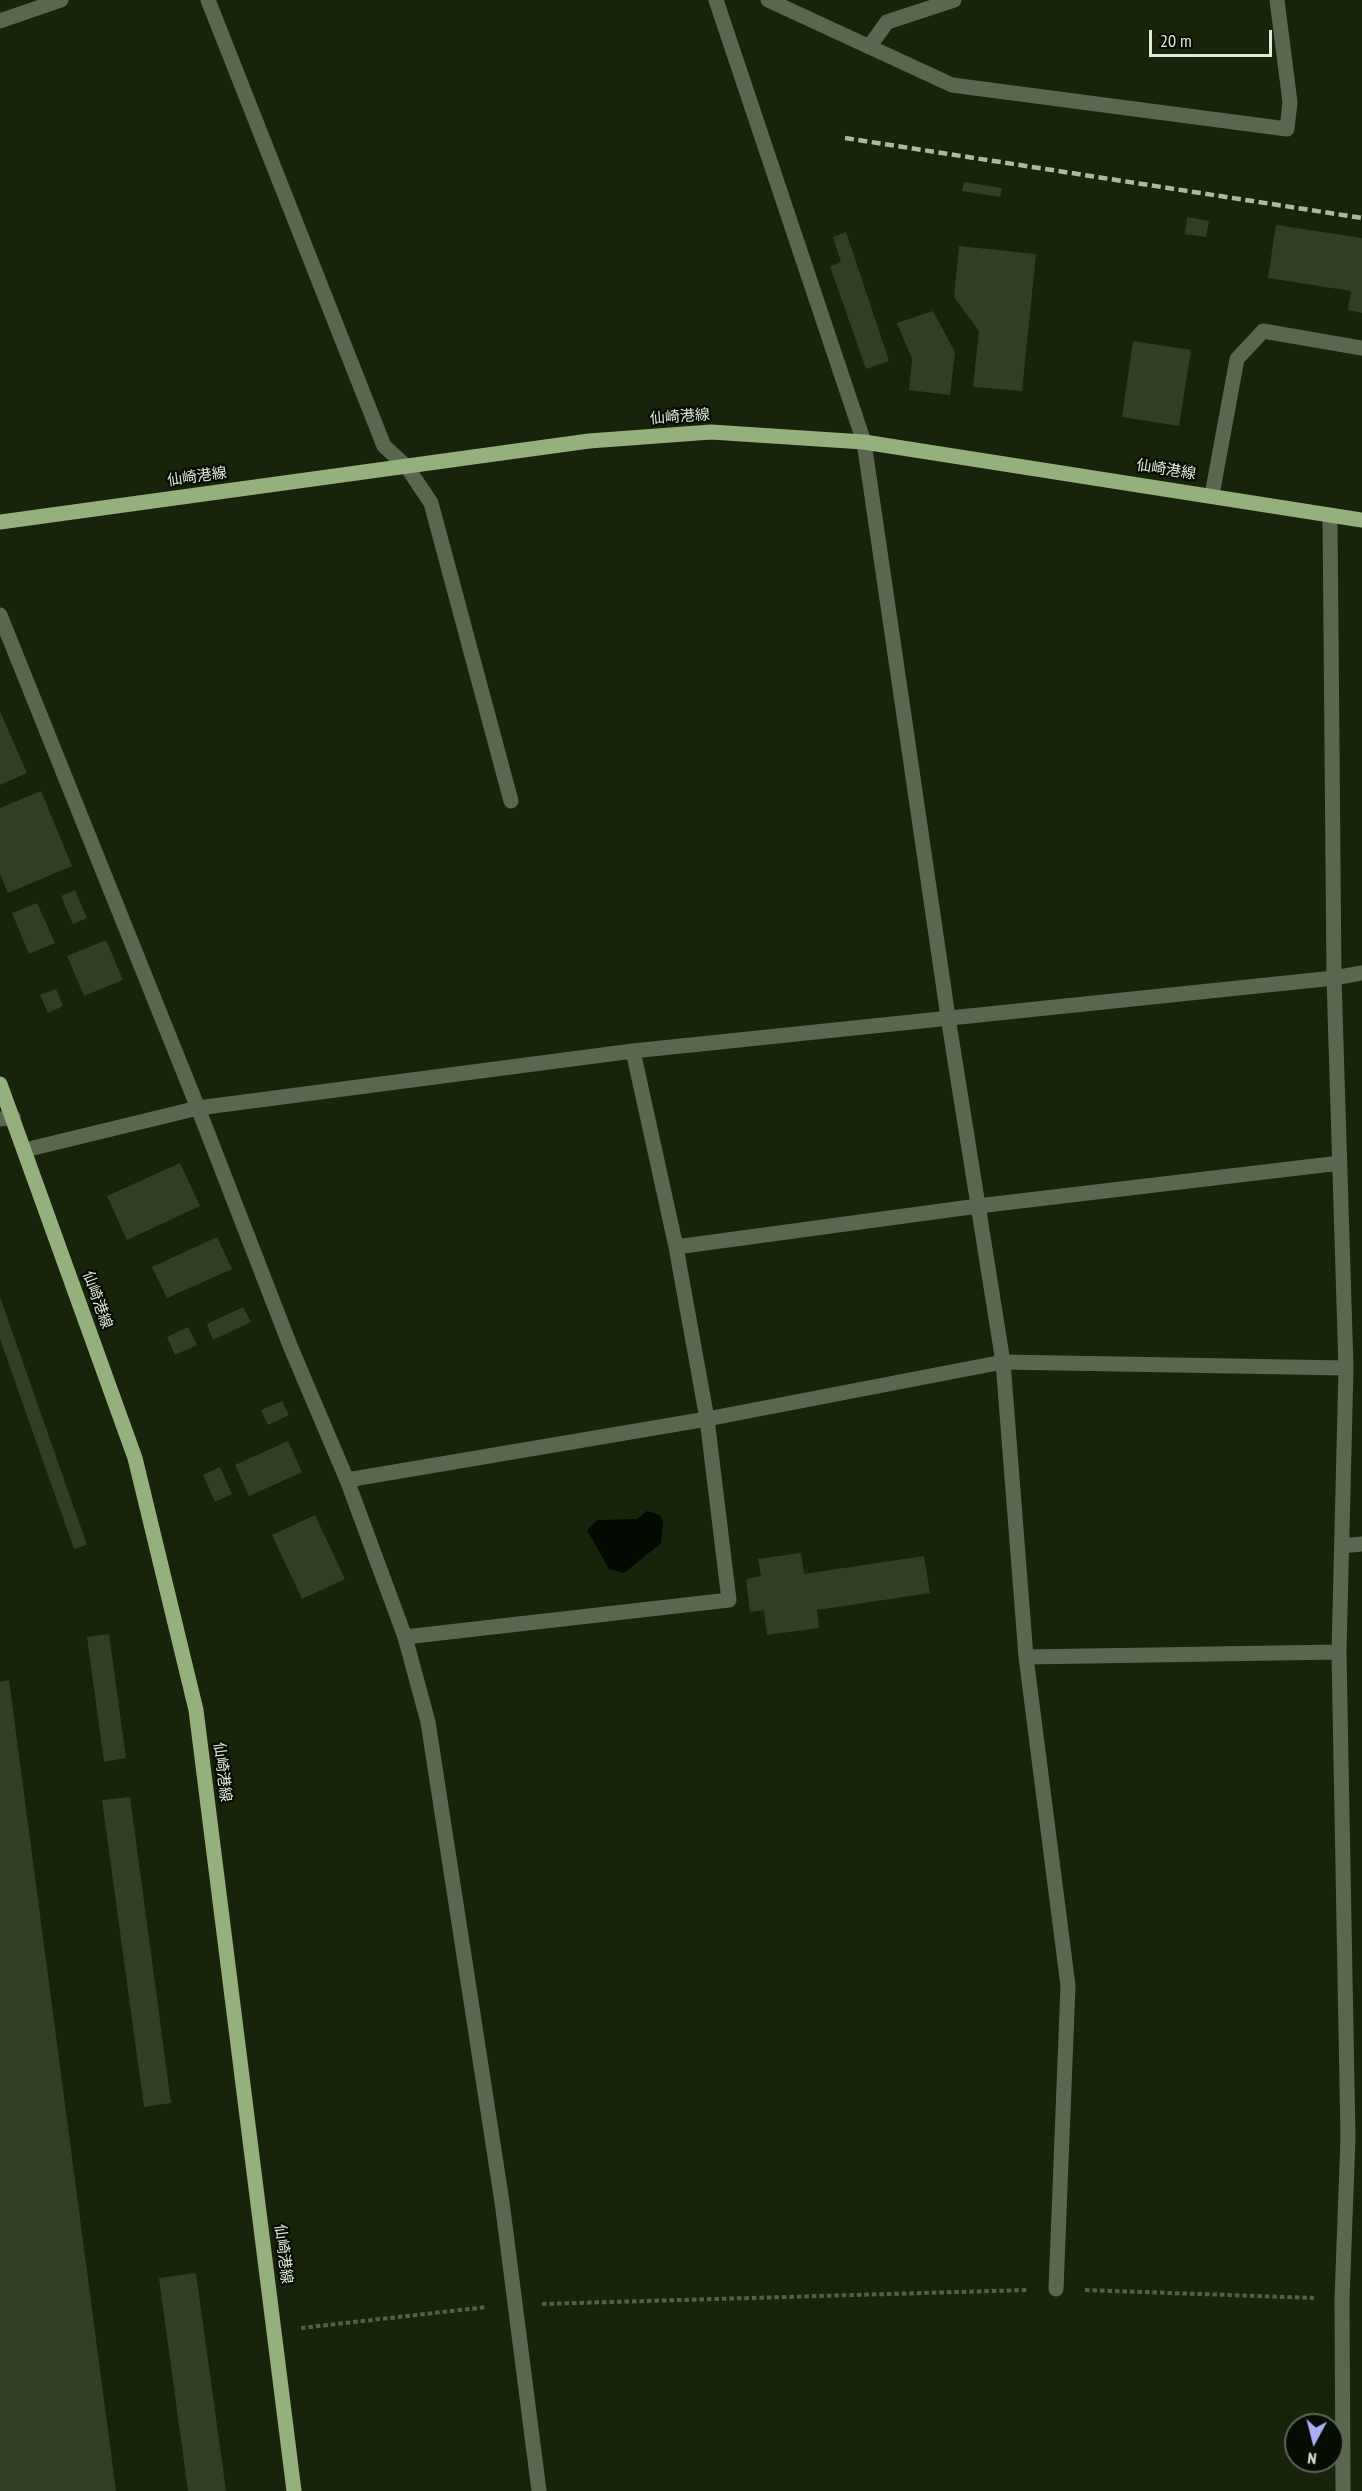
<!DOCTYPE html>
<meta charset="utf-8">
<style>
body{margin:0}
#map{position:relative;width:1362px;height:2491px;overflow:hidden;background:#172409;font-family:"PT Sans Narrow",sans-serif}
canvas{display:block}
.north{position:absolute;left:1284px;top:2413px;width:60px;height:60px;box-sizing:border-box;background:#060b03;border:2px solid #5d6458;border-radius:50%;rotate:187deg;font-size:16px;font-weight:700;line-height:24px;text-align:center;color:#e0e9d8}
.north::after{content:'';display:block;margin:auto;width:21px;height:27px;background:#abaffb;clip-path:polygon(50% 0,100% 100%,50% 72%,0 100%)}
.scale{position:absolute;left:1149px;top:30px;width:123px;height:27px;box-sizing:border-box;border:3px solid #e0e9d8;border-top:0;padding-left:8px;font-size:18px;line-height:21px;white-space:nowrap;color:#e0e9d8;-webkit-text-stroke:4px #060b03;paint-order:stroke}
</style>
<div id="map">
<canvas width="1362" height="2491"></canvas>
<div class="north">N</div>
<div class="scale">20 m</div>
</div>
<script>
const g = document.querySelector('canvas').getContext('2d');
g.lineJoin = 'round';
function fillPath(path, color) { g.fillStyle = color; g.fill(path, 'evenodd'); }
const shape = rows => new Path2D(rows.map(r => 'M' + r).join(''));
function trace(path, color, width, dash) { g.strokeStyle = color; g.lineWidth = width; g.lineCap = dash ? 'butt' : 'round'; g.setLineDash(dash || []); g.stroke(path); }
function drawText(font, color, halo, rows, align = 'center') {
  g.font = font + ' "PT Sans Narrow","Noto Sans JP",sans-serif'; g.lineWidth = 4.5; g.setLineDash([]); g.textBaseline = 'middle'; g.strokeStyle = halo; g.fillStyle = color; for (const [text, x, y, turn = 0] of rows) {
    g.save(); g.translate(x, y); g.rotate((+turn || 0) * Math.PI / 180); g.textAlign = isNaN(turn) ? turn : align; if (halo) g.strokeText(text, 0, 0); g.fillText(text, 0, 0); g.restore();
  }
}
fillPath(shape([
 [647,1511,660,1515,663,1522,661,1543,624,1573,609,1569,587,1530,598,1520,637,1519]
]), '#010900');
fillPath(shape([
 [964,182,1002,188,1000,197,962,191],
 [1187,217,1209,221,1206,237,1185,234],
 [1276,225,1362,238,1362,313,1348,310,1351,291,1268,278],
 [846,232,889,361,866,369,830,266,841,262,833,237],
 [959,246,1036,254,1022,391,973,387,979,331,954,297],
 [933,311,955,352,950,395,909,390,912,359,897,323],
 [1133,341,1191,350,1179,426,1122,417],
 [0,711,27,773,0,785],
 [41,791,72,866,8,893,0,874,0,808],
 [75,890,87,918,73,924,61,896],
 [37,903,55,943,29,954,12,913],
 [106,940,123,980,84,996,67,956],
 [56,989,63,1006,48,1013,40,995],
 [180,1163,200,1206,127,1240,107,1196],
 [217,1237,232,1269,167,1298,152,1267],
 [0,1297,87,1545,74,1549,0,1339],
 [243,1307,251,1322,213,1340,207,1324],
 [188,1327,197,1345,175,1355,167,1337],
 [282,1401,289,1415,268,1425,261,1410],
 [288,1441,302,1472,249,1496,235,1465],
 [220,1467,232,1494,215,1502,203,1475],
 [315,1515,345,1579,302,1599,272,1535],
 [801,1553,804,1574,924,1556,930,1593,817,1610,819,1628,767,1635,764,1610,750,1612,746,1579,761,1576,758,1559],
 [109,1634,126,1758,104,1762,87,1637],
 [9,1680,116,2491,0,2491,0,1682],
 [130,1797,171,2103,144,2107,102,1800],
 [196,2273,226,2491,188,2491,159,2278]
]), '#303f23');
trace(shape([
 [1085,2290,1314,2298],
 [542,2304,1027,2290],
 [301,2328,487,2307]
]), '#545f48', 4, [4.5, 3]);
trace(shape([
 [208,0,384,446,407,467,431,503,511,801],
 [716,0,864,442,948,1017,1003,1362,1026,1657,1068,1986,1056,2289],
 [768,0,952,85,1287,129,1290,102,1277,0],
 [0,21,61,0],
 [869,47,887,22,954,0],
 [1212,495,1237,359,1263,331,1362,348],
 [1330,515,1334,978,1346,1368,1339,1652,1348,2138,1342,2299,1343,2491],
 [0,615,198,1108,291,1348,347,1480,405,1637,428,1722,502,2202,539,2491],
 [0,1119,13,1117],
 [25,1150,198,1108,633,1051,1334,978,1362,973],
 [676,1247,978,1206,1340,1163],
 [347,1480,707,1419,1003,1362,1346,1368],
 [1342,1546,1362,1544],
 [405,1637,729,1600,707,1419,676,1247,633,1051],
 [1026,1657,1339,1652]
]), '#5a674f', 15);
trace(shape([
 [0,522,589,441,711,432,864,442,1362,520],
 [0,1084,135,1458,196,1710,294,2491]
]), '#94b07c', 15);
trace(shape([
 [845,138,1362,218]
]), '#adb8a4', 4.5, [9, 4.5]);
drawText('15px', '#e0e9d8', '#060b03', [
 ["仙崎港線",680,417,-4],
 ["仙崎港線",1166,470,9],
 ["仙崎港線",197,477,-8],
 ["仙崎港線",97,1300,70],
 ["仙崎港線",222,1772,83],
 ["仙崎港線",283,2254,83]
]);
</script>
